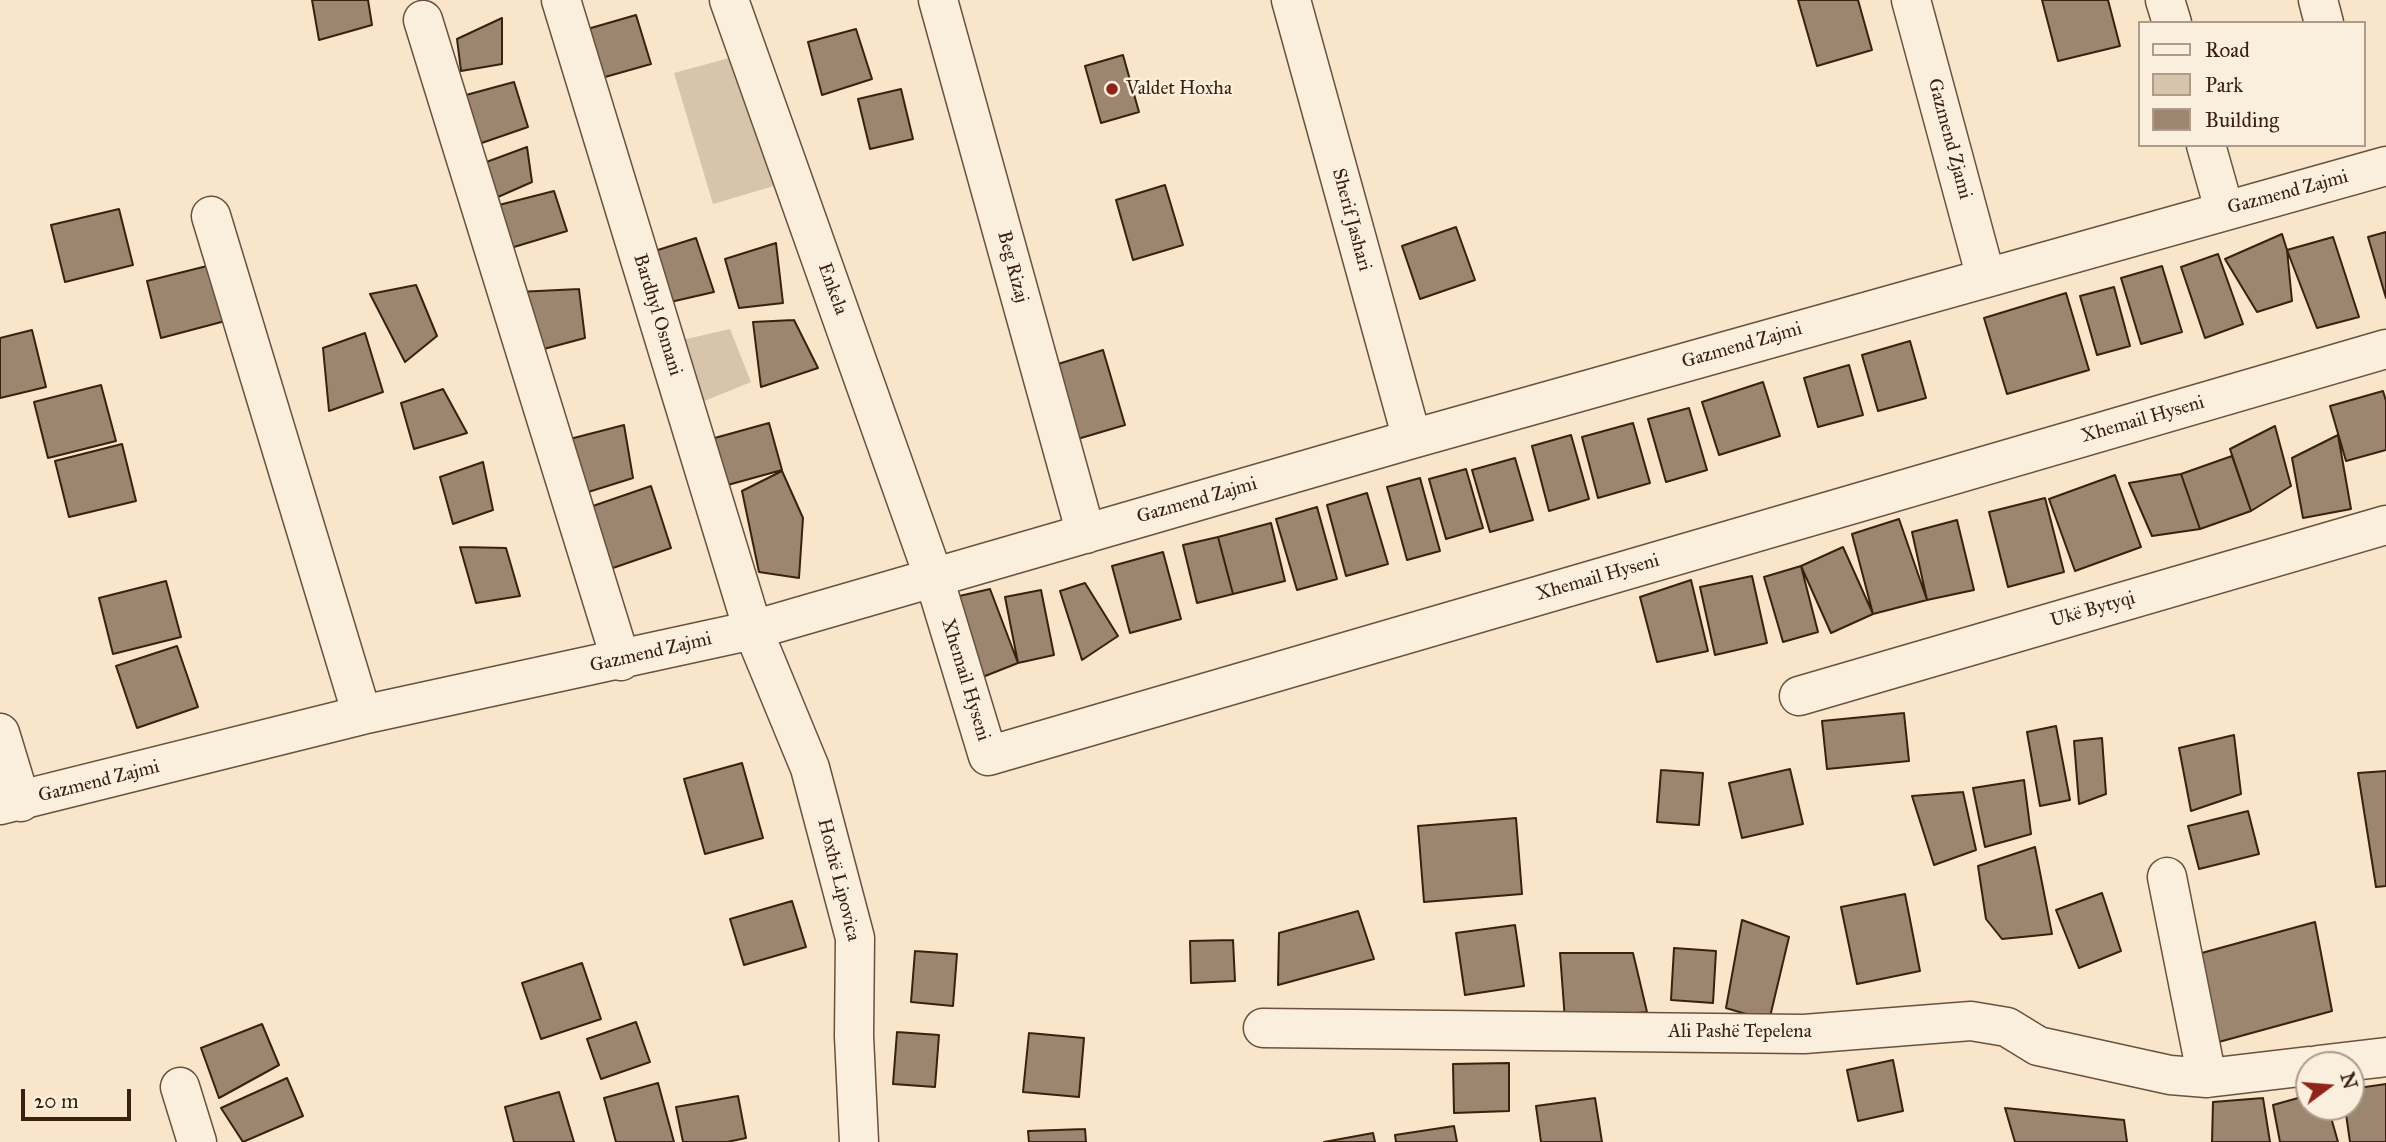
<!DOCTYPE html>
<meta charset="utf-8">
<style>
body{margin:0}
#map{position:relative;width:2386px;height:1142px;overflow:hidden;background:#f8e5ca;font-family:"IM FELL Great Primer",serif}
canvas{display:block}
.legend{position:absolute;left:2138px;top:21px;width:228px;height:126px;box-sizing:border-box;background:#faeedd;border:2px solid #ad9c8b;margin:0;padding:9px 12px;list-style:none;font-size:21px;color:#39200f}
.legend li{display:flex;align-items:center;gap:14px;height:35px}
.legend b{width:35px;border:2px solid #ad9c8b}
.north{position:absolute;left:2295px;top:1051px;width:70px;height:70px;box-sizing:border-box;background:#faeedd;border:2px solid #ad9c8b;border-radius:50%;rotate:74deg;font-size:19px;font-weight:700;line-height:28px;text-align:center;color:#39200f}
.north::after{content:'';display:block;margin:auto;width:24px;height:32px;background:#8f2418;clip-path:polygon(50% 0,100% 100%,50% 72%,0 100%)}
.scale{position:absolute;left:21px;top:1089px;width:110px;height:32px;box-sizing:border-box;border:4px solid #39200f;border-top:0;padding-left:9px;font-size:21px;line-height:24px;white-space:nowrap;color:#39200f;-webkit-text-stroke:5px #faeedd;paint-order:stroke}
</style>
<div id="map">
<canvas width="2386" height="1142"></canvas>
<ul class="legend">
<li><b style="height:9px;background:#faeedd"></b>Road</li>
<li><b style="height:19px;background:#d8c4aa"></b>Park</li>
<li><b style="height:19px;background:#9c8670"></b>Building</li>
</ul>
<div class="north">N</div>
<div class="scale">20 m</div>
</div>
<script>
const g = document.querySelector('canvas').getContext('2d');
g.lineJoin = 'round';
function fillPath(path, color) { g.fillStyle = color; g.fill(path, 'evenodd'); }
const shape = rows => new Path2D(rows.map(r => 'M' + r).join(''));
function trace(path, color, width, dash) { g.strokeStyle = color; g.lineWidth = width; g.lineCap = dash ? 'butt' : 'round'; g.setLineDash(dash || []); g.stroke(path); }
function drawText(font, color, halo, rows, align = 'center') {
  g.font = font + ' "IM FELL Great Primer",serif'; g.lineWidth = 5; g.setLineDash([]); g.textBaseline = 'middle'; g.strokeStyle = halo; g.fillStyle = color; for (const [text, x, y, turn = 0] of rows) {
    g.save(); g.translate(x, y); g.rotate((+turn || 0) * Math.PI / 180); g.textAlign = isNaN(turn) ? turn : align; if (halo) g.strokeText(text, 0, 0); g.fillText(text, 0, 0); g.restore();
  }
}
fillPath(shape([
 [729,58,777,185,713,204,674,73],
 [730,329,751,382,697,404,678,341]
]), '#d8c4aa');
const building = shape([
 [312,0,368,0,372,25,319,40,312,0],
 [1798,0,1858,0,1872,50,1817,66,1798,0],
 [2042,0,2108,0,2120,46,2058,61,2042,0],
 [636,15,651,64,598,79,584,30,636,15],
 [502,18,502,64,461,71,457,39,502,18],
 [856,29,872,79,822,95,808,42,856,29],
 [1123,55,1139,112,1101,123,1085,66,1123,55],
 [514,82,528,127,470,147,466,95,514,82],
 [901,89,913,139,870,149,858,99,901,89],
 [527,147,532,182,482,204,481,164,527,147],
 [1165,185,1183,245,1133,260,1116,200,1165,185],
 [554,191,567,231,504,250,495,206,554,191],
 [119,209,133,265,65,282,51,225,119,209],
 [1456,227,1475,280,1420,299,1402,246,1456,227],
 [2386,232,2386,298,2368,237,2386,232],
 [2282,234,2287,250,2292,301,2257,312,2225,259,2282,234],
 [2333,237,2359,317,2317,328,2287,250,2333,237],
 [696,238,714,292,666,303,642,255,696,238],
 [776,243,783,303,739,308,725,259,776,243],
 [2218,254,2243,324,2205,338,2181,267,2218,254],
 [215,264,229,320,161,338,147,281,215,264],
 [2162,266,2182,332,2141,344,2121,278,2162,266],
 [416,285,437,336,405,362,370,294,416,285],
 [2114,287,2130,346,2097,355,2080,296,2114,287],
 [579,289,585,338,540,350,518,292,579,289],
 [2066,293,2089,370,2007,394,1984,318,2066,293],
 [794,320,818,368,761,387,753,322,794,320],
 [32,330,46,387,0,398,0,338,32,330],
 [365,333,383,392,329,411,323,348,365,333],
 [1910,341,1926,398,1878,411,1862,355,1910,341],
 [1103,350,1125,425,1064,443,1042,369,1103,350],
 [1849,365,1863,415,1818,427,1804,378,1849,365],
 [1763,382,1780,436,1719,455,1702,402,1763,382],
 [101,385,116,441,48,458,34,402,101,385],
 [443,389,467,433,414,449,401,403,443,389],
 [2383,391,2386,401,2386,450,2346,461,2330,406,2383,391],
 [1689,408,1707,470,1666,482,1648,419,1689,408],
 [769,423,782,470,724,486,711,439,769,423],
 [1633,423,1650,483,1598,498,1582,437,1633,423],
 [624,425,633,478,585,493,566,440,624,425],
 [2275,426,2291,486,2251,511,2230,449,2275,426],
 [1571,435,1589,499,1549,511,1532,446,1571,435],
 [2338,435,2351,509,2303,518,2292,458,2338,435],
 [122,444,136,501,69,517,55,461,122,444],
 [2232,456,2251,511,2200,529,2181,474,2232,456],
 [1515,458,1533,520,1490,532,1472,470,1515,458],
 [483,462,493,510,453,524,440,477,483,462],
 [1466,469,1483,528,1446,539,1429,479,1466,469],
 [782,471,803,518,799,578,759,572,742,491,782,471],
 [2181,474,2200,529,2152,536,2129,483,2181,474],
 [2115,475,2141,547,2075,571,2049,499,2115,475],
 [1420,478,1440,551,1407,560,1387,487,1420,478],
 [651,486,671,548,610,569,590,507,651,486],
 [1367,493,1388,564,1346,576,1327,505,1367,493],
 [2045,498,2064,572,2008,587,1989,512,2045,498],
 [1317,507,1337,579,1297,590,1276,519,1317,507],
 [1899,519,1927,600,1873,614,1852,534,1899,519],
 [1957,520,1974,590,1927,600,1912,532,1957,520],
 [1271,523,1285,581,1233,594,1218,537,1271,523],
 [1218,537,1233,594,1197,603,1183,545,1218,537],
 [460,547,506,548,520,596,476,603,460,547],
 [1843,547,1873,614,1831,633,1801,566,1843,547],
 [1163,552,1181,619,1130,633,1112,566,1163,552],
 [1801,566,1818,632,1783,642,1764,577,1801,566],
 [1752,576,1767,643,1715,655,1700,587,1752,576],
 [1691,580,1708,651,1657,662,1640,597,1691,580],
 [166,581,181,637,113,654,99,598,166,581],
 [1085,583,1118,636,1082,660,1060,591,1085,583],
 [990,589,1018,663,975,680,955,597,990,589],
 [1041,590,1054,655,1018,663,1005,597,1041,590],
 [177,646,198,707,137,728,116,666,177,646],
 [1904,713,1909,761,1827,769,1822,721,1904,713],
 [2056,726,2070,800,2040,806,2027,732,2056,726],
 [2234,735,2241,794,2191,811,2179,748,2234,735],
 [2102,738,2106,794,2079,804,2074,741,2102,738],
 [742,763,763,838,705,854,684,779,742,763],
 [1790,769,1803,824,1742,838,1729,783,1790,769],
 [1661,770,1703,773,1699,825,1657,822,1661,770],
 [2386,771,2386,886,2376,887,2358,773,2386,771],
 [2024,780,2031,834,1985,847,1973,788,2024,780],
 [1963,792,1976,850,1934,865,1912,796,1963,792],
 [2248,811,2259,854,2199,869,2188,826,2248,811],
 [1516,818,1522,894,1424,902,1418,826,1516,818],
 [2035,847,2052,934,2002,939,1986,919,1978,866,2035,847],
 [2102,893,2121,951,2079,968,2056,910,2102,893],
 [1905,894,1920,971,1857,984,1841,907,1905,894],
 [792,901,806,947,744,965,730,919,792,901],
 [1358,911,1374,959,1278,985,1279,933,1358,911],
 [1742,920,1789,937,1769,1021,1726,1008,1742,920],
 [2315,922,2332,1011,2215,1043,2198,954,2315,922],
 [1515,925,1524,986,1465,995,1456,933,1515,925],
 [1233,940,1235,981,1191,983,1190,941,1233,940],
 [1674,948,1716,951,1713,1003,1671,1000,1674,948],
 [915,951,957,954,953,1006,911,1002,915,951],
 [1560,953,1633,953,1647,1012,1565,1020,1560,953],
 [582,963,601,1019,541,1039,522,983,582,963],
 [636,1022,650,1062,601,1079,587,1039,636,1022],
 [262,1024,279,1065,219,1098,201,1048,262,1024],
 [897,1032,939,1035,935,1087,893,1084,897,1032],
 [1029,1033,1084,1038,1079,1097,1023,1092,1029,1033],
 [1893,1060,1903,1111,1858,1121,1847,1070,1893,1060],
 [1509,1063,1509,1111,1454,1113,1453,1064,1509,1063],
 [287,1078,303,1116,243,1142,221,1108,287,1078],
 [658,1083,674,1142,616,1142,604,1098,658,1083],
 [2386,1084,2386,1142,2350,1142,2345,1107,2351,1107,2351,1089,2386,1084],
 [559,1092,574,1142,514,1142,505,1107,559,1092],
 [2309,1095,2309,1107,2328,1107,2338,1142,2280,1142,2273,1105,2309,1095],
 [738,1096,746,1138,727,1142,683,1142,676,1107,738,1096],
 [1595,1098,1602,1142,1541,1142,1536,1106,1595,1098],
 [2263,1098,2270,1142,2212,1142,2213,1102,2263,1098],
 [2005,1108,2124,1120,2127,1142,2015,1142,2005,1108],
 [1454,1126,1457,1142,1396,1142,1395,1135,1454,1126],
 [1085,1129,1086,1142,1029,1142,1028,1131,1085,1129],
 [1373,1133,1375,1142,1324,1142,1373,1133]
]);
fillPath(building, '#9c8670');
trace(building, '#39200f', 2);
const street = shape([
 [561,0,753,630,810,768,855,938,854,1036,859,1142],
 [729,0,934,578,988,756,2386,349],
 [938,0,1086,534],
 [1291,0,1412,439],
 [1911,0,1986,278],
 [2165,0,2172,23],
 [2318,0,2324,23],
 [423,20,621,661],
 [2206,145,2224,209],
 [211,216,362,715],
 [1799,696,2386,525],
 [0,733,21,802],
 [0,805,362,715,753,630,1412,439,2386,166],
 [2167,877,2207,1078],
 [1263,1028,1804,1034,1971,1021,2007,1027,2038,1046,2170,1075,2207,1078,2309,1066],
 [2318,1065,2386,1057],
 [180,1087,197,1142]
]);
trace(street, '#69513e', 41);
trace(street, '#faeedd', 38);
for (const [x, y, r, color] of [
 [1112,89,7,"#8f2418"]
]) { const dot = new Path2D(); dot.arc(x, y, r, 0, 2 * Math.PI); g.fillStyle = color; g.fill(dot); trace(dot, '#faeedd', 2.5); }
drawText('19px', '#39200f', '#faeedd', [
 ["Valdet Hoxha",1126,89]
], 'left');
drawText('19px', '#39200f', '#faeedd', [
 ["Gazmend Zjami",1949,139,75],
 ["Gazmend Zajmi",2288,193,-15],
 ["Sherif Jashari",1351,220,75],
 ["Beg Rizaj",1012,267,75],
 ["Enkela",832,289,70],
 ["Bardhyl Osmani",657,315,73],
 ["Gazmend Zajmi",1742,346,-16],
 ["Xhemail Hyseni",2143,420,-16],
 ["Gazmend Zajmi",1197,501,-16],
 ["Xhemail Hyseni",1598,578,-16],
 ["Ukë Bytyqi",2093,610,-16],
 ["Gazmend Zajmi",651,653,-13],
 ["Xhemail Hyseni",965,680,73],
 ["Gazmend Zajmi",99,782,-14],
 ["Hoxhë Lipovica",838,880,76],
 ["Ali Pashë Tepelena",1740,1032]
]);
</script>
